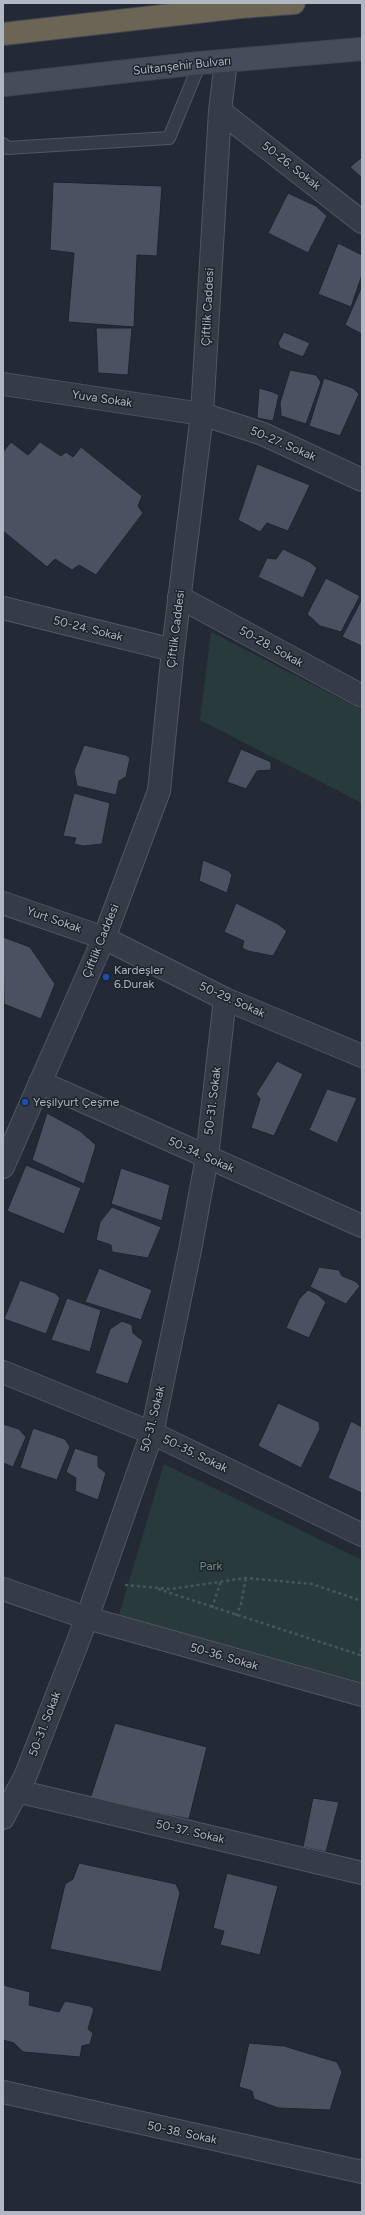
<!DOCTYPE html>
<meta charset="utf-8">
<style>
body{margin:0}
#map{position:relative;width:365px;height:2215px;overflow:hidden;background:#232a36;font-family:Figtree,sans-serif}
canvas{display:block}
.frame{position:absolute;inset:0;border:4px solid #b1b7c3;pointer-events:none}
</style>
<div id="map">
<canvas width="365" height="2215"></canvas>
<div class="frame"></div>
</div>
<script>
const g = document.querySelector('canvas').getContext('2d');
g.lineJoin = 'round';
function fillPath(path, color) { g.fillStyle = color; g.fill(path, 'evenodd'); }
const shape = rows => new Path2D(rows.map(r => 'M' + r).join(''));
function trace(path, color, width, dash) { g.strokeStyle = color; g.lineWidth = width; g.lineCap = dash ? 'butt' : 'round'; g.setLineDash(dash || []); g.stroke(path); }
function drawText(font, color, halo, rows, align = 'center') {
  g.font = font + ' Figtree,sans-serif'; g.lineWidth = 3; g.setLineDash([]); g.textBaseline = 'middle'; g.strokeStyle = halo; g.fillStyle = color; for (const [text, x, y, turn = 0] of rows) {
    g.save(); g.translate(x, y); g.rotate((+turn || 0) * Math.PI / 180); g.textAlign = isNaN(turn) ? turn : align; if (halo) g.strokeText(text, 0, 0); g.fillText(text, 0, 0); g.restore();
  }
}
fillPath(shape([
 [211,632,362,710,362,803,200,720],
 [164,1464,362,1560,362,1682,119,1615]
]), '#293a3c');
const building = shape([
 [362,157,362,178,350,167,362,157],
 [53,182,162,186,157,256,137,255,134,327,68,322,74,253,50,250,53,182],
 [288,193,316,206,327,216,308,253,268,233,288,193],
 [338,243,362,255,362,275,351,307,318,294,338,243],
 [362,286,362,334,345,325,362,286],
 [96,328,132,328,128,375,98,373,96,328],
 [284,332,310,343,303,357,280,348,278,343,284,332],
 [290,370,316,375,321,382,306,424,281,416,280,403,290,370],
 [324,378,353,388,359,394,340,436,309,426,324,378],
 [259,388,273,392,279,395,273,421,257,418,259,388],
 [11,442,28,455,40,442,61,456,66,452,73,457,81,447,142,496,138,506,143,513,96,575,79,565,72,570,55,559,47,567,3,531,3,452,11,442],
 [257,464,310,485,288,531,267,523,260,532,238,520,257,464],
 [283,549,310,562,317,568,303,598,258,577,267,558,276,559,283,549],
 [326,578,360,596,341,632,320,626,307,614,326,578],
 [362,599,362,646,342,637,362,599],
 [84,745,126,755,130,758,126,777,119,781,116,795,77,786,74,771,84,745],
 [241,749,271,762,271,770,257,771,246,789,227,782,241,749],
 [74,793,110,803,102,844,84,846,74,844,76,838,63,836,74,793],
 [203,860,229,871,232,875,227,893,199,881,203,860],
 [236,903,278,924,287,931,273,956,248,951,242,948,244,941,224,932,236,903],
 [3,937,30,947,55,984,41,1019,4,1004,3,937],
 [277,1061,303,1074,274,1136,251,1128,260,1099,256,1094,277,1061],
 [327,1089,357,1098,337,1143,309,1130,327,1089],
 [47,1113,80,1131,96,1145,84,1184,32,1160,47,1113],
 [26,1165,81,1188,64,1234,7,1211,26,1165],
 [121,1168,170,1185,162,1221,111,1204,121,1168],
 [112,1207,161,1227,148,1258,112,1252,111,1245,96,1240,100,1222,112,1207],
 [319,1267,339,1270,342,1276,355,1281,360,1286,346,1304,310,1287,319,1267],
 [99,1268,152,1290,141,1320,85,1302,99,1268],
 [20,1280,55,1293,60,1298,46,1334,4,1319,20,1280],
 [308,1290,317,1294,326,1302,309,1338,286,1328,299,1299,308,1290],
 [67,1298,101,1310,90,1352,51,1340,67,1298],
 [122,1321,132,1325,133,1333,143,1341,128,1384,95,1373,110,1329,122,1321],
 [278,1403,319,1422,320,1429,301,1468,258,1446,278,1403],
 [351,1421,362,1427,362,1493,328,1478,351,1421],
 [3,1424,19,1429,26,1437,13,1467,3,1463,3,1424],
 [33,1428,65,1439,70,1447,57,1480,20,1468,33,1428],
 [75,1448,98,1456,98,1467,106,1473,98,1500,75,1491,76,1478,66,1472,75,1448],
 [115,1723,207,1747,189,1819,90,1799,115,1723],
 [313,1798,339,1802,326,1852,303,1847,313,1798],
 [79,1863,176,1884,180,1893,161,1972,50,1949,65,1884,73,1879,79,1863],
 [227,1873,278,1886,260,1955,220,1945,224,1931,213,1928,227,1873],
 [3,1985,30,1992,29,2005,59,2012,65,2001,90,2006,94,2009,88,2029,93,2033,90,2044,82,2046,80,2057,23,2052,14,2043,3,2040,3,1985],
 [249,2043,284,2046,337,2062,342,2072,330,2110,278,2108,254,2099,252,2091,239,2087,249,2043]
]);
fillPath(building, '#4a5160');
trace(building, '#1e242e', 1);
const lane = shape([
 [3,144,7,148,169,138,200,63]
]);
const street = shape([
 [220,111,362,222],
 [3,384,202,414,263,434,362,480],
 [179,597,362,696],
 [3,608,173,650],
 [3,903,104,938,225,999,362,1056],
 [40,1082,362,1226],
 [3,1167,104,938,159,791,173,650,202,414,220,111,226,61],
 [3,1372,152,1433,362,1535],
 [3,1589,87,1618,362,1695],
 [17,1791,362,1873],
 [3,1818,25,1777,87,1618,152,1433,190,1250,207,1157,225,999],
 [3,2092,362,2172]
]);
const secondary = shape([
 [3,85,200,63,362,49]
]);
const highway = shape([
 [3,34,241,7,294,3]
]);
trace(lane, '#515762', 14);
trace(street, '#515762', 24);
trace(secondary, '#404650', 24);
trace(highway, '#414752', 24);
trace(shape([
 [125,1585,171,1589,246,1578,312,1584,362,1601],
 [158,1589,360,1655,362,1644],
 [212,1608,221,1581],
 [236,1616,241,1604,246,1578]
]), '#475659', 2.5, [3, 3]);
trace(lane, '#363c47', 12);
trace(street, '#363c47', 22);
trace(secondary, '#454c5a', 22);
trace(highway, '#6c6454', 22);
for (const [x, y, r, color] of [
 [106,977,4,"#1a4fb4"],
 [25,1102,4,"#1a4fb4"]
]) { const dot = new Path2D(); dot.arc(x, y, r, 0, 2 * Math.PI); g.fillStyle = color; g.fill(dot); trace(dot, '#1c222c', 1.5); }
drawText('12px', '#b1b7c3', '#1c222c', [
 ["Sultanşehir Bulvarı",182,66,-6],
 ["50-26. Sokak",291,166,38],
 ["Çiftlik Caddesi",208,307,-87],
 ["Yuva Sokak",102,399,8],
 ["50-27. Sokak",283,444,23],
 ["50-24. Sokak",88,629,14],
 ["Çiftlik Caddesi",176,629,-83],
 ["50-28. Sokak",271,647,29],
 ["Yurt Sokak",54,920,19],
 ["Çiftlik Caddesi",101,941,-68],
 ["50-29. Sokak",232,1000,24],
 ["50-31. Sokak",213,1101,-83],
 ["50-34. Sokak",201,1155,24],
 ["50-31. Sokak",153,1419,-76],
 ["50-35. Sokak",195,1454,26],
 ["50-36. Sokak",224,1657,16],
 ["50-31. Sokak",45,1724,-69],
 ["50-37. Sokak",190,1832,13],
 ["50-38. Sokak",182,2133,12]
]);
drawText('12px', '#b1b7c3', '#1c222c', [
 ["Kardeşler",114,970],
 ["6.Durak",114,984],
 ["Yeşilyurt Çeşme",33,1102]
], 'left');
drawText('12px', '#6b9276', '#1c222c', [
 ["Park",211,1566]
]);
</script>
